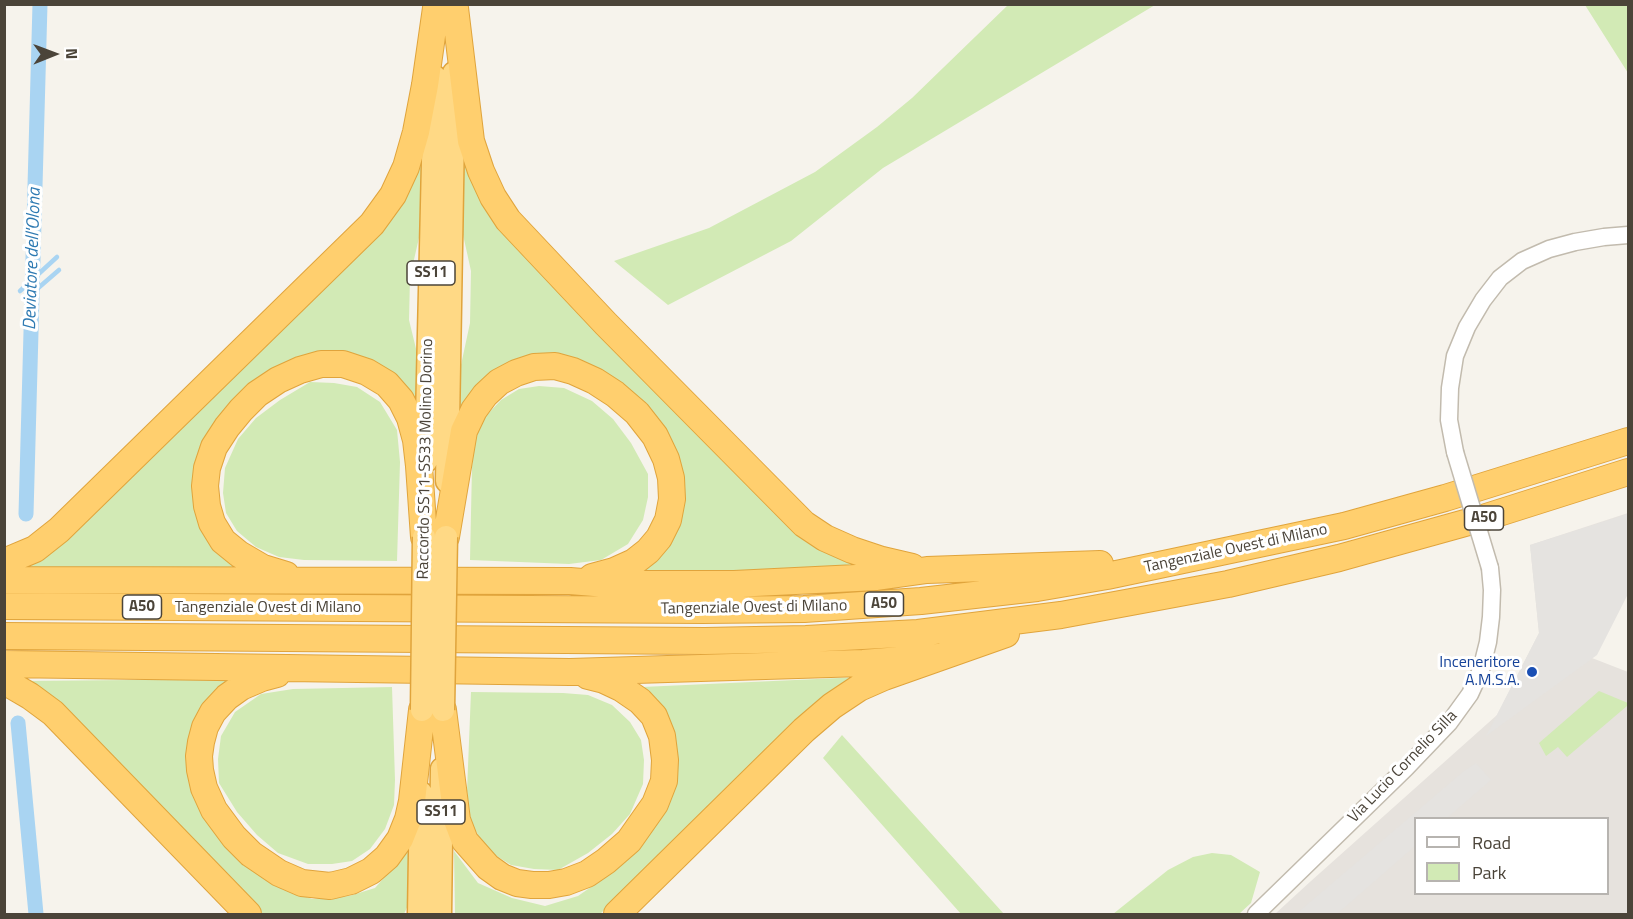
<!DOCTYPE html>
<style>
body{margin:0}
#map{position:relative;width:1633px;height:919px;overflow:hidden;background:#f6f3ec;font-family:"Titillium Web",sans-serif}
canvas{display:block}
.frame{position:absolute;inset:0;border:6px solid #4b4439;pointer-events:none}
.legend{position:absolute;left:1414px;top:817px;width:195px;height:78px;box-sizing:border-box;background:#fff;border:2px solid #b7b4b0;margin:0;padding:8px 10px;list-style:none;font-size:18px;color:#4b4439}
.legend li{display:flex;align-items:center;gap:12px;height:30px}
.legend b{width:30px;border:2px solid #b7b4b0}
.north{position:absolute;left:24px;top:24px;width:60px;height:60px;-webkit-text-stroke:4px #fff;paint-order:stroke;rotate:89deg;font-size:16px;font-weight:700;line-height:24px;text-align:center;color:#4b4439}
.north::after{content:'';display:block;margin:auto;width:21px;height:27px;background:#4b4439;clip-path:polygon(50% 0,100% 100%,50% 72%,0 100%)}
</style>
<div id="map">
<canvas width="1633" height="919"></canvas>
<div class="frame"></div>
<ul class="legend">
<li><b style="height:8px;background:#fff"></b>Road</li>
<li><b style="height:16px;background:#d2eab5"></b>Park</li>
</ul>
<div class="north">N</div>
</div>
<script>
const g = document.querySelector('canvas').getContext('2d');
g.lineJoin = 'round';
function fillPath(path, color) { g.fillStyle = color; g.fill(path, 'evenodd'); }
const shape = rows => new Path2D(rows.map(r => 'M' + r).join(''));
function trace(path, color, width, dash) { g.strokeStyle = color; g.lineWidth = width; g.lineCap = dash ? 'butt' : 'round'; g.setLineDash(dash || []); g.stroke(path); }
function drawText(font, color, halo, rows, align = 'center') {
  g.font = font + ' "Titillium Web",sans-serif'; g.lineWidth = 6; g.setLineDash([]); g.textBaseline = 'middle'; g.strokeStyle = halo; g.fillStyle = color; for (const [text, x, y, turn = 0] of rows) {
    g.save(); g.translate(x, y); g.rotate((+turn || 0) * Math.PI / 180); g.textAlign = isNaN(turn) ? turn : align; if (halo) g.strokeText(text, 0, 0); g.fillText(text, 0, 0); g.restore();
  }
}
fillPath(shape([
 [1628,513,1628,573,1592,658,1628,672,1628,914,1275,914,1311,881,1497,715,1539,633,1530,545],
 [1416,818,1608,818,1608,894,1416,894]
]), '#e6e2dd');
fillPath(shape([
 [1008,5,1155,5,883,168,791,241,668,305,614,261,709,228,815,172,877,127,912,98],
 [1585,5,1628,5,1628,73],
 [464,152,477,180,855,561,855,570,632,573,651,560,675,457,565,360,464,411,459,409,461,365,470,323,471,271,462,230],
 [417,161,423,161,421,229,410,277,409,320,419,361,418,408,310,357,202,461,240,568,240,571,19,568],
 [310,382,334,383,357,387,380,402,397,430,400,462,397,561,304,560,279,557,256,547,237,531,226,513,223,493,225,468,238,439,256,418,280,400],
 [539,386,564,388,592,401,613,419,631,443,648,474,648,497,643,520,628,544,601,560,569,564,470,560,472,467,474,442,484,418,501,400,519,389],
 [861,677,808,713,600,914,455,914,454,851,478,883,512,898,545,906,578,896,604,878,664,812,642,687],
 [237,679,204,712,216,833,241,862,275,885,312,899,349,896,375,888,408,851,419,881,404,914,263,914,60,703,23,681],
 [392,687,395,780,394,805,385,829,370,849,352,861,332,864,308,864,278,853,257,835,237,812,219,783,218,759,221,736,235,712,261,694,293,689],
 [1599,691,1628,703,1628,707,1627,706,1567,757,1558,747,1546,756,1539,743],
 [471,692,563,693,588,695,612,705,630,722,641,740,644,760,643,784,630,814,612,834,588,853,558,870,534,869,511,865,487,850,471,823,467,791],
 [842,735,1004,914,961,914,823,758],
 [1212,853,1231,855,1260,872,1251,903,1239,914,1113,914,1168,870,1193,857]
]), '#d2eab5');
fillPath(shape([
 [1628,514,1628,594,1597,655,1486,736,1539,633,1530,545],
 [1476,763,1491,780,1447,818,1416,818,1415,846,1337,914,1296,914,1464,771]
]), '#e5e3e0');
trace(shape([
 [20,291,57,257],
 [29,296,59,270]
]), '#a9d4f2', 4.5);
trace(shape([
 [26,514,40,4],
 [18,723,36,914]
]), '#a9d4f2', 15);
const tertiary = shape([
 [1455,452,1449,420,1450,388,1455,356,1467,327,1483,300,1500,278,1522,261,1549,249,1575,242,1604,237,1628,235],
 [1256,914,1406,768,1449,723,1470,694,1481,670,1488,642,1491,617,1492,590,1490,568]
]);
const trunk = shape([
 [426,461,435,77],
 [447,481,454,73],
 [419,914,421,793],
 [440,914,442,769]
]);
const motorway = shape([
 [455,8,471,141,481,171,493,197,508,220,606,324,804,524,825,538,852,550,882,560,912,567],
 [446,537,464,431,474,410,485,395,499,382,516,373,534,367,555,366,573,371,595,381,615,394,637,413,655,436,666,459,671,478,672,499,668,520,659,538,648,551,634,562,614,571,592,577],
 [4,562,35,549,59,530,372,224,393,195,406,167,416,132,425,85,436,8],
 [286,575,263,568,239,554,223,541,212,523,207,506,205,486,207,468,214,447,227,427,241,410,257,394,278,380,300,370,321,364,343,364,367,372,387,384,401,400,410,418,416,440,419,466,424,537],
 [4,580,570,581,607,584,734,584,877,577,927,570,1100,564],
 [4,606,703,610,804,609,921,601,1037,588,1107,576,1344,526,1445,498,1628,441],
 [4,636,705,641,806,639,918,633,1061,615,1228,584,1339,558,1483,518,1628,472],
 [4,664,570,672,863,663,938,657],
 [277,674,262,678,241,687,227,697,213,712,205,727,201,742,199,756,200,770,204,788,214,810,234,837,251,854,279,873,302,883,330,886,351,881,371,871,387,857,400,839,408,819,412,801,422,710],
 [4,681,30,696,53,713,248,914],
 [443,710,457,820,465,841,488,867,502,877,517,883,532,885,549,885,566,882,587,874,606,861,629,841,655,804,664,781,665,760,662,736,654,716,640,701,621,688,604,680,588,676],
 [617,914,804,730,832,706,859,688,884,677,1006,634]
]);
trace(tertiary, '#c2bbae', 19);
trace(trunk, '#e0a43c', 25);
trace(motorway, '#e0a43c', 28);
trace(tertiary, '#fff', 16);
trace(trunk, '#ffd985', 22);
trace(motorway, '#ffcf6e', 26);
const tertiaryBridge = shape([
 [1455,452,1490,568]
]);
const trunkBridge = shape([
 [422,710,424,537],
 [443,710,446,537]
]);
trace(tertiaryBridge, '#c2bbae', 19, []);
trace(trunkBridge, '#e0a43c', 25, []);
trace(tertiaryBridge, '#fff', 16);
trace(trunkBridge, '#ffd985', 22);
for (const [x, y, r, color] of [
 [1532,672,6,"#1a4fb4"]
]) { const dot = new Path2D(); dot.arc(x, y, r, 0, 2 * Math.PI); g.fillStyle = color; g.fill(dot); trace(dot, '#fff', 2); }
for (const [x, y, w] of [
 [431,273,48],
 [1484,518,39],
 [884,604,39],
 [142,607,39],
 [441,812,48]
]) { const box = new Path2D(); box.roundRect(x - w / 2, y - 12, w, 24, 4.5); g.fillStyle = '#fff'; g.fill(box); trace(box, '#4b4439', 1.5); }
drawText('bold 15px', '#4b4439', null, [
 ["SS11",431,273],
 ["A50",1484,518],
 ["A50",884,604],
 ["A50",142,607],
 ["SS11",441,812]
]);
drawText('16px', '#4b4439', '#fff', [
 ["Raccordo SS11-SS33 Molino Dorino",426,459,-89],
 ["Tangenziale Ovest di Milano",1236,549,-12],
 ["Tangenziale Ovest di Milano",268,608],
 ["Tangenziale Ovest di Milano",754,608,-1],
 ["Via Lucio Cornelio Silla",1403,767,-46]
]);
drawText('16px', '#164399', '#fff', [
 ["Inceneritore",1520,663],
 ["A.M.S.A.",1520,681]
], 'right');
drawText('italic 18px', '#2e7ab2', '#fff', [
 ["Deviatore dell'Olona",33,259,-88]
]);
</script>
